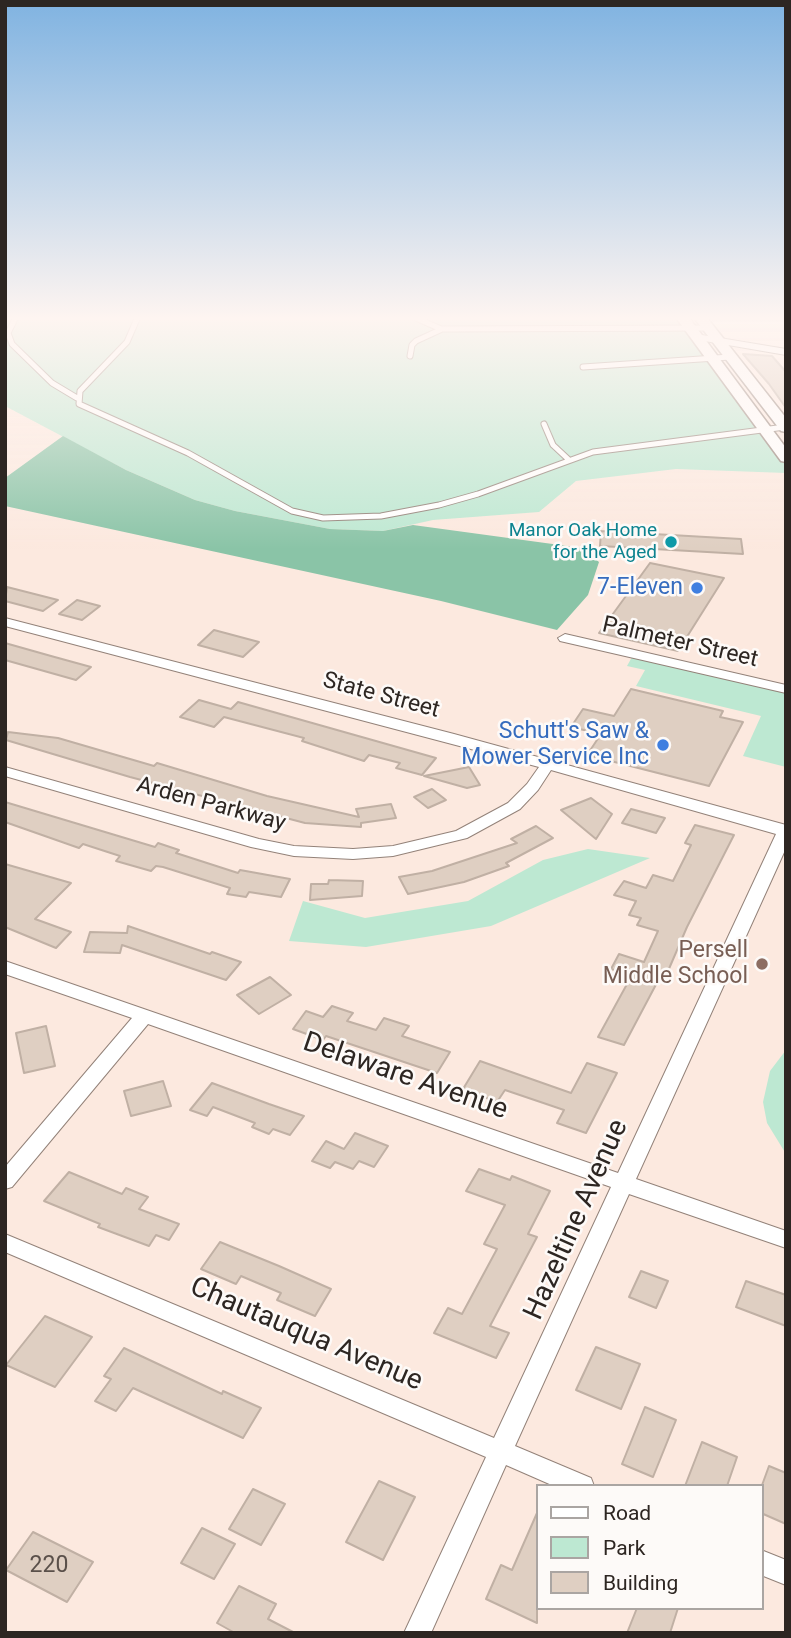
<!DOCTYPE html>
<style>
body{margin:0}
#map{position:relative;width:791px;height:1638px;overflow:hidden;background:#fce9df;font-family:Roboto,sans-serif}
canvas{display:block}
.frame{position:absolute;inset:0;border:7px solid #2d2622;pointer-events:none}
.legend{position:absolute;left:536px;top:1484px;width:228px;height:126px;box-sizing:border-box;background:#fdfaf8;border:2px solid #aaa5a2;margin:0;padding:9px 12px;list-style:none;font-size:21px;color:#2d2622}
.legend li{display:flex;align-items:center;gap:14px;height:35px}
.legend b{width:35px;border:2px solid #aaa5a2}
</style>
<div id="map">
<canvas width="791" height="1638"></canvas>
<div class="frame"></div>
<ul class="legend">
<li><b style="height:9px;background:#fff"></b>Road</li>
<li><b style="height:19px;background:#bde8d2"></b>Park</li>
<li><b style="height:19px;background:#dfcfc2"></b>Building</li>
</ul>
</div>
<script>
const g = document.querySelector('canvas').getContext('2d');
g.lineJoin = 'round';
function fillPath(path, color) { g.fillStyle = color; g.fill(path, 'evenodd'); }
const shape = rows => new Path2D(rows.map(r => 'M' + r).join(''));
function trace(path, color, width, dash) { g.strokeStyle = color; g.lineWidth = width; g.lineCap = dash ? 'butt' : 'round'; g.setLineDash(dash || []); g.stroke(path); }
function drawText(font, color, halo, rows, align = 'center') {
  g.font = font + ' Roboto,sans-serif'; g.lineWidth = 5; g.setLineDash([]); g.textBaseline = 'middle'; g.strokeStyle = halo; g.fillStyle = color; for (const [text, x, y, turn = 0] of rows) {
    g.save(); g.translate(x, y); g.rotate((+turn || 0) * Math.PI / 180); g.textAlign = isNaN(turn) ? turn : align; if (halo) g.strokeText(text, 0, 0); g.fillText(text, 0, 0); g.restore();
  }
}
fillPath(shape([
 [5,319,678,319,786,461,786,473,676,469,576,481,539,512,433,520,383,531,330,529,235,511,195,500,126,470,5,406],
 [632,657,786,693,786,767,743,756,761,716,636,686,645,670,627,666],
 [588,849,650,858,491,926,366,947,289,941,303,901,365,918,468,901,543,860],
 [786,1050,786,1154,767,1123,763,1102,770,1071]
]), '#bde8d2');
fillPath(shape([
 [63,436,126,470,195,500,235,511,330,529,383,531,413,525,582,548,599,562,588,595,557,630,441,601,5,506,5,478]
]), '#8ac4a7');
const building = shape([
 [743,354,772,356,786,372,786,408,769,384,743,354],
 [601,531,741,539,743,554,600,546,601,531],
 [650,563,724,578,678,651,599,633,650,563],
 [7,587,58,600,43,611,5,601,7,587],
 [77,600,100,606,82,620,59,614,77,600],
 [214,630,259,642,243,657,198,645,214,630],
 [5,643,51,656,91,667,76,680,5,660,5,643],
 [631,689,723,711,720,717,743,722,709,786,587,755,601,734,571,727,583,709,614,716,631,689],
 [199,700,231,709,238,702,436,758,422,775,396,768,400,763,369,755,364,761,302,741,304,738,224,717,214,727,180,717,199,700],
 [8,732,58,738,154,766,157,763,267,796,359,817,356,809,391,804,396,818,361,823,361,827,305,823,130,777,6,740,8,732],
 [469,767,480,785,467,788,424,776,469,767],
 [432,789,446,800,428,808,414,797,432,789],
 [591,798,612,814,596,839,561,810,591,798],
 [5,802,155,847,158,843,179,850,176,853,238,873,240,870,290,879,281,897,249,892,246,897,227,894,230,888,163,867,156,866,151,871,116,861,120,856,83,844,79,848,5,822,5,802],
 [631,809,665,818,656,833,622,823,631,809],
 [695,825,734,835,687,927,665,978,660,977,624,1045,598,1037,632,975,611,969,619,954,644,962,658,931,637,925,641,918,629,915,636,901,614,895,624,881,646,888,653,875,673,881,691,845,685,843,695,825],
 [536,826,553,838,506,863,509,866,464,882,408,894,399,877,432,871,517,843,511,839,536,826],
 [5,864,71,883,35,919,71,932,56,948,5,927,5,864],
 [329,880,363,881,362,896,310,900,311,884,328,884,329,880],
 [128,926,210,954,212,952,241,962,226,980,122,945,120,953,84,952,90,932,127,933,128,926],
 [270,977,291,995,259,1014,237,995,270,977],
 [332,1006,353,1013,347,1021,376,1030,384,1018,409,1026,402,1036,450,1052,437,1073,326,1036,323,1040,293,1029,306,1011,323,1017,332,1006],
 [46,1026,55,1066,24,1073,16,1033,46,1026],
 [480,1061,571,1093,587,1063,617,1073,586,1133,557,1123,564,1110,505,1090,497,1102,463,1089,480,1061],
 [163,1081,171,1106,131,1116,124,1091,163,1081],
 [212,1083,269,1104,304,1116,290,1135,273,1129,269,1134,252,1127,255,1123,213,1107,207,1116,190,1110,212,1083],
 [355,1133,388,1146,374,1167,359,1161,353,1169,335,1162,330,1168,312,1161,326,1141,344,1149,355,1133],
 [479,1169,510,1180,512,1176,550,1191,528,1234,537,1237,490,1326,509,1333,496,1358,434,1333,448,1308,462,1314,497,1249,484,1244,505,1205,466,1191,479,1169],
 [69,1172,122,1194,126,1188,148,1197,139,1209,179,1224,169,1240,156,1235,149,1246,98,1227,100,1224,44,1201,69,1172],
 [220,1242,279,1266,331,1289,315,1316,277,1300,281,1293,241,1276,236,1284,201,1269,220,1242],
 [641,1271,668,1281,656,1308,629,1297,641,1271],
 [746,1281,786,1295,786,1326,736,1307,746,1281],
 [45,1316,92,1337,55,1387,6,1365,45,1316],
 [596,1347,640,1364,621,1409,576,1390,596,1347],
 [124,1348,222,1394,223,1391,261,1408,243,1438,133,1388,116,1411,95,1401,111,1379,104,1376,124,1348],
 [645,1407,676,1420,653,1477,622,1464,645,1407],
 [702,1442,737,1457,727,1486,685,1486,702,1442],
 [769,1466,786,1473,786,1524,761,1513,761,1488,769,1466],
 [379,1481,415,1497,383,1560,346,1542,379,1481],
 [253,1489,285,1504,261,1545,229,1529,253,1489],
 [537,1513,537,1623,486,1599,501,1565,512,1570,537,1513],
 [202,1528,235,1544,214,1579,181,1563,202,1528],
 [33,1532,93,1562,67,1602,6,1570,33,1532],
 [239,1586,276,1604,268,1619,295,1633,235,1633,217,1623,239,1586],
 [637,1608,678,1608,670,1633,627,1633,637,1608]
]);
fillPath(building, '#dfcfc2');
trace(building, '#c0b0a4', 2);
const service = shape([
 [15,319,8,333,12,344,52,383,77,398],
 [137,319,127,342,80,391,79,404,188,453,292,511,323,518,381,516,439,505,478,494,593,452,785,427],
 [418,319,441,329],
 [410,356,412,345,416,341,442,329,707,328],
 [583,367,730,357],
 [544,424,553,445,568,459]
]);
const minor = shape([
 [696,334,786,349,786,355,693,339,693,335,696,334],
 [5,618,454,734,786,825,786,848,636,1179,786,1231,786,1248,629,1194,515,1446,591,1478,594,1486,554,1486,506,1465,431,1633,404,1633,486,1457,5,1252,5,1234,494,1438,611,1187,148,1024,12,1187,5,1189,5,1167,132,1018,5,974,5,961,618,1173,776,834,551,770,538,790,520,809,467,838,393,856,353,859,294,856,251,847,5,776,5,767,259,839,294,846,353,849,393,846,456,831,508,803,527,784,539,767,5,626,5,618],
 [565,634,786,685,786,693,560,641,558,638,565,634],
 [761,1550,786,1560,786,1585,761,1575,761,1550]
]);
const tertiary = shape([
 [677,319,690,319,786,448,786,462,781,461,677,319],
 [695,319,708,319,786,418,786,432,781,431,695,319]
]);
trace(service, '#938279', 7);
trace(minor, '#938279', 2);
trace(tertiary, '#938279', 3);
trace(service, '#fff', 5);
fillPath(minor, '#fff');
fillPath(tertiary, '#fff');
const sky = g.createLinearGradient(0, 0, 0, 549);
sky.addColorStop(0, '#80b3e1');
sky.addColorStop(0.58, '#fef5f1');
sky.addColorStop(1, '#fef5f100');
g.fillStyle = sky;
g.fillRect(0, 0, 791, 549);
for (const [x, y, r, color] of [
 [671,542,7,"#0f9aa8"],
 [697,588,7,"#3f7fe0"],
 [663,745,7,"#3f7fe0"],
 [762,964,7,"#8d6e63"]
]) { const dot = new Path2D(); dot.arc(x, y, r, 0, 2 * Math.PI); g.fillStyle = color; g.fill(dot); trace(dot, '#fdfaf8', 2.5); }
drawText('19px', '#0d838f', '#fdfaf8', [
 ["Manor Oak Home",657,531],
 ["for the Aged",657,553]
], 'right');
drawText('23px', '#366cbe', '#fdfaf8', [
 ["7-Eleven",683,588],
 ["Schutt's Saw &",649,732],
 ["Mower Service Inc",649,758]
], 'right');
drawText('23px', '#2d2622', '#fdfaf8', [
 ["Palmeter Street",680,643,13],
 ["State Street",381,696,15],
 ["Arden Parkway",211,805,15]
]);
drawText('23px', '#785e54', '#fdfaf8', [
 ["Persell",748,951],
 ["Middle School",748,977]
], 'right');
drawText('23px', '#5a504a', null, [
 ["220",49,1566]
]);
drawText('28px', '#2d2622', '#fdfaf8', [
 ["Delaware Avenue",405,1077,19],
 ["Hazeltine Avenue",577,1220,-66],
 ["Chautauqua Avenue",306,1335,23]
]);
</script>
